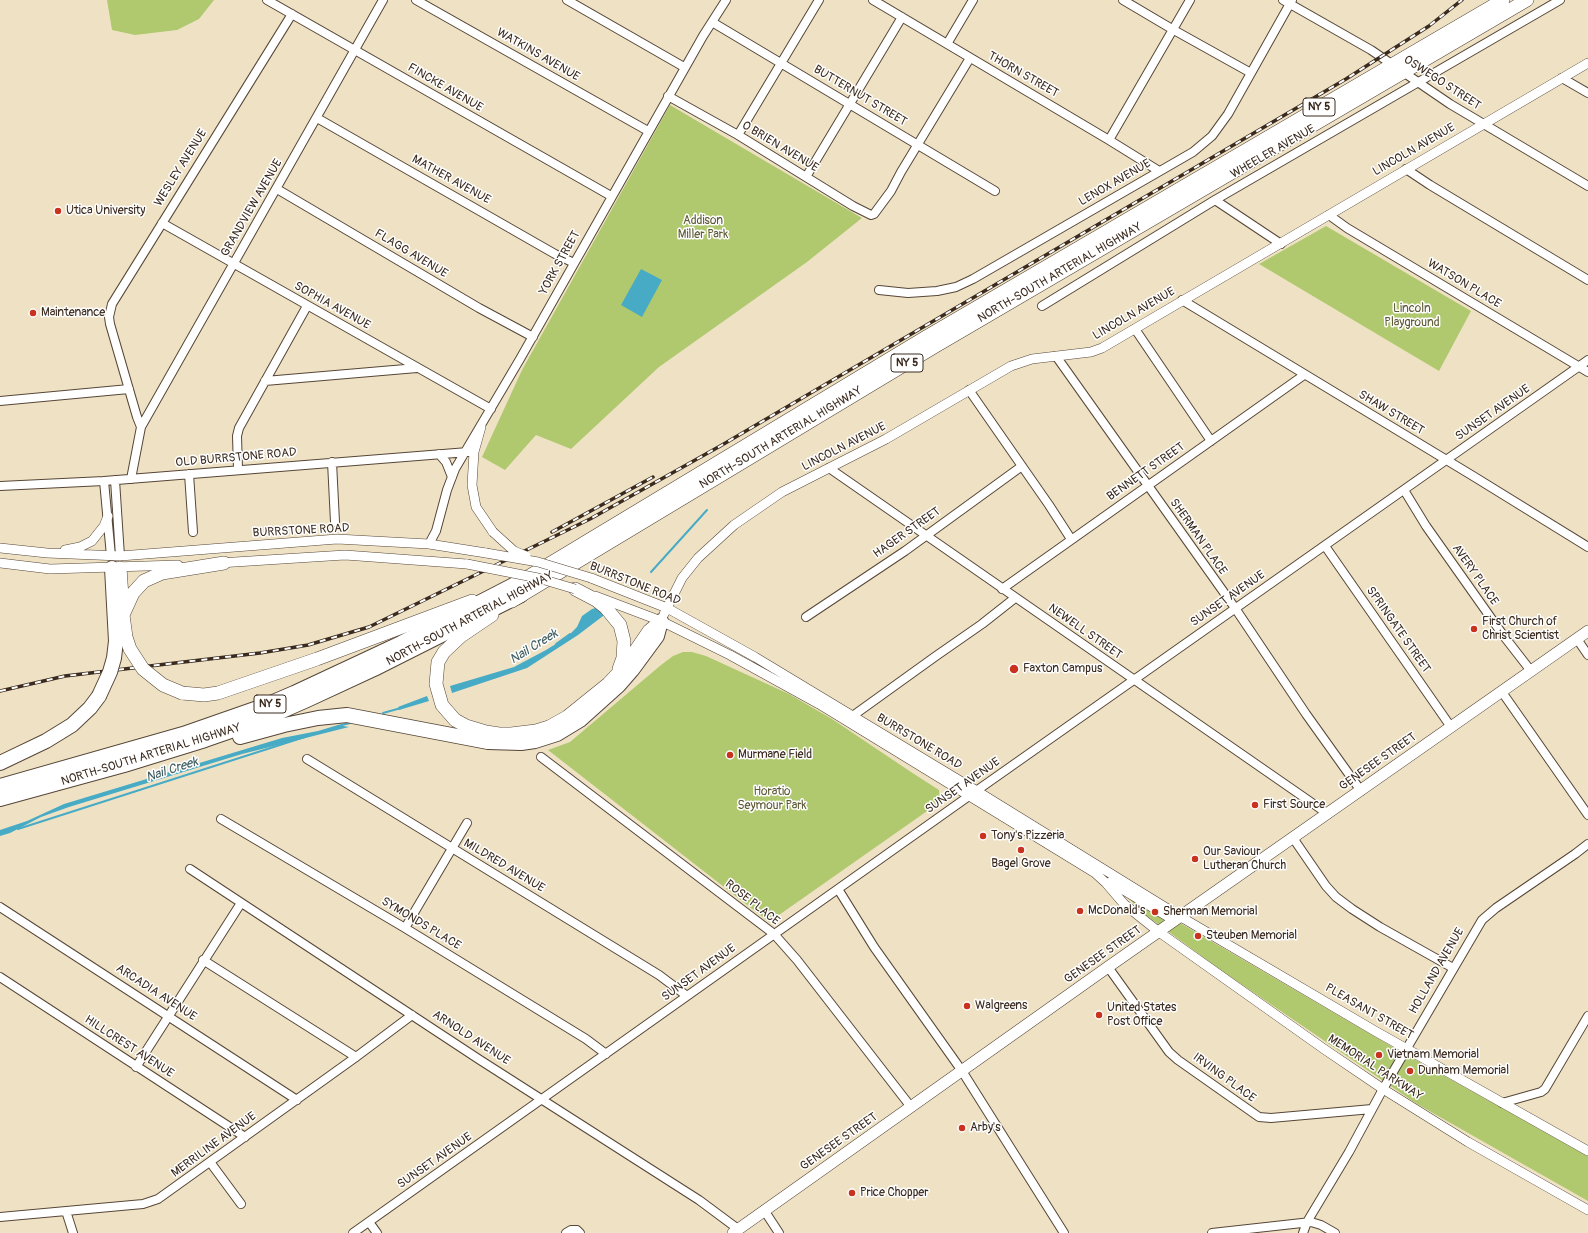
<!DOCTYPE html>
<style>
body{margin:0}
canvas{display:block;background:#efe2c4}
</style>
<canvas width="1588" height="1233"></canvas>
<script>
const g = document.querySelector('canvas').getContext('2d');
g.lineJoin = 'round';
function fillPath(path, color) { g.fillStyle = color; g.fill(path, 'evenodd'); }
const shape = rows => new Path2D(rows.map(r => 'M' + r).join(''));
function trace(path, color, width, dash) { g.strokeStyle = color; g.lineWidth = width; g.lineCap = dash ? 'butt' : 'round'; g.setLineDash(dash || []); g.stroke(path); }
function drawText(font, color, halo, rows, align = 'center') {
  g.font = font + ' Pangolin,sans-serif'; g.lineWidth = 3; g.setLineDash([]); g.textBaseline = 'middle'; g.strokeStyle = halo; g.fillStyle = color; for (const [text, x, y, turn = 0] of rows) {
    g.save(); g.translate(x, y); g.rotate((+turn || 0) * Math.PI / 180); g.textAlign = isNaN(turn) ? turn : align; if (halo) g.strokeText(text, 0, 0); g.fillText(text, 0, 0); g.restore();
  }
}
fillPath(shape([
 [107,0,214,0,199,19,177,30,135,35,112,30],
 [670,105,862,218,807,262,659,367,571,449,536,435,505,470,482,457,522,370],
 [1326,226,1471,311,1439,371,1259,264],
 [683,652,692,652,706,656,789,694,832,719,911,772,939,790,940,802,769,922,548,750,570,742,661,665,673,656],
 [1120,888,1396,1049,1588,1156,1588,1201,1417,1104,1222,971,1139,910]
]), '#b0c96f');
fillPath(shape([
 [641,269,662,280,642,317,621,305],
 [599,607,607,613,578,635,527,668,452,693,450,686,514,667,546,650,567,637,577,627,582,616,592,609],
 [427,696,429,701,399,710,399,709,398,707],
 [338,725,349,727,242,754,69,807,41,817,10,833,0,836,0,830,27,821,64,804,282,738,318,731]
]), '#47abc6');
trace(shape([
 [651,572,707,510],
 [556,644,570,634],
 [383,713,401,708],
 [338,726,350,723],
 [18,829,311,735]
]), '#47abc6', 2);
const minor = shape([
 [267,0,611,196],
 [416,0,648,131],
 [567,0,684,67],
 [873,0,1109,140,1159,171],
 [1123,0,1172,29,1251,73],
 [1283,0,1371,50,1450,104,1588,186],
 [712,22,995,191],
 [947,44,973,0],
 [1562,78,1588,93],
 [668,96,738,135,853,206,871,215,874,214,891,191,901,172,970,58],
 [317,118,555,254,574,263],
 [738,135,819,0],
 [1109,140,1190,0],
 [1406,169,1430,185,1588,280],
 [806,177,902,17],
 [277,189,479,308,533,337],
 [1215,200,1281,244],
 [1329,215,1347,228,1588,372],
 [162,223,491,409],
 [879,290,908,293,937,291,956,287,973,279,1193,152,1212,136,1228,114,1292,0],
 [1182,300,1473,476,1588,547],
 [1042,306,1215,200,1560,0],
 [1135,329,1211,441],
 [1056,356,1235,608,1306,714,1361,791],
 [265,381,417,368],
 [969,390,1049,505,1071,539],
 [0,401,129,389],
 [141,427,383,0],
 [439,454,446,462,452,477],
 [332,462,335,522],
 [829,468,1328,814],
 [238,469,237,436,239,428,307,306],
 [189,474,193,532],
 [131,479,141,427,137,417,110,324,109,317,112,304,292,14],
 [115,480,120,556],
 [104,481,111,556],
 [0,486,104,481,468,452],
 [1404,490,1426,526,1503,635,1531,671],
 [429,544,436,531,447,490,455,469,520,359,703,36,726,0],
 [1325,546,1451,727],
 [1002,589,1304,375],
 [806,617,905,551,1022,466],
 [1577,639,1588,655],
 [1502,692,1588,815],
 [847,720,936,656,982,624,1015,598],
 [541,757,774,934,797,960,911,1107],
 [307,759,659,975,687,996],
 [221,819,405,928,586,1039,606,1054],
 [1293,838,1326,886,1336,897,1352,909,1380,927,1453,968],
 [190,869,480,1060,699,1200,738,1229],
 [838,889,874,947,962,1071,1064,1233],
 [0,907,297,1100],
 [405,928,467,823],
 [203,960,356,1057],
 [1108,967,1169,1052,1178,1060,1259,1117,1271,1118,1372,1109],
 [0,977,245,1137],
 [136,1067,241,903],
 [1502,1103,1541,1092,1545,1089,1588,1016],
 [210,1162,241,1204],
 [764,1210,779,1233],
 [66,1211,73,1233],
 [0,1217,143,1204,158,1199,356,1057,412,1015],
 [369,1222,377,1233],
 [353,1233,969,796,1588,360],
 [566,1233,571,1230,577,1230,580,1233],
 [1212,1233,1311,1222,1321,1225,1335,1233],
 [1303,1233,1307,1222,1349,1152,1383,1089,1482,920,1496,908,1575,854,1588,844]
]);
const tertiary = shape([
 [481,427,474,452,472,485,476,507,493,532],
 [0,548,47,553,120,556,337,539,429,544,486,553],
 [65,550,80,547,92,541,104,526,108,516],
 [0,563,50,569,178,565],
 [219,563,345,555,467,564],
 [591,578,667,608,755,657,977,791,1181,917,1375,1031,1588,1151],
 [595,596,661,621,730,655,819,704,1015,824,1095,873,1106,883,1124,904,1159,932,1324,1049,1383,1089,1468,1142,1588,1210],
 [664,614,682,578,698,558,734,525,782,492,886,439,1011,366,1032,359,1074,354,1091,352,1102,348,1588,63],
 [1110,882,1175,921]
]);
const secondary = shape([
 [733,1233,1108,967,1588,631]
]);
const trunk = shape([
 [120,568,123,611],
 [521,581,926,337,1503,0],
 [575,589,596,600,606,608,620,625,624,641,623,658,619,669],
 [512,601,934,347,1527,0],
 [492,615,461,636,444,652,438,662,436,684,442,705,455,720,466,726,486,732,499,734,511,734,536,731,549,727,567,717,608,684,625,666,649,631,661,621],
 [126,637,123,615,133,593,144,581,162,573,224,563],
 [182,693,204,695,218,693,317,659,472,601]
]);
const motorway = shape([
 [112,568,116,641],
 [240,737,284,725,318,718,347,715,488,742,521,743,535,741,557,734,580,720,619,685,632,670,657,636,661,621],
 [0,763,46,741,72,725,90,708,99,696],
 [0,786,183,734,266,705,294,693,401,643,523,580],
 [0,799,124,765,205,740,257,722,307,700,374,669,521,595]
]);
trace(minor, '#564637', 10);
trace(tertiary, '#564637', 10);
trace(secondary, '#564637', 12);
trace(trunk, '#564637', 14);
trace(motorway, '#564637', 16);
trace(minor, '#fff', 8);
trace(tertiary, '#fff', 9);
trace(secondary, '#fff', 11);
trace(trunk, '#fff', 13);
trace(motorway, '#fff', 14);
const rail = shape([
 [552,532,653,477],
 [0,691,65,676,260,653,308,645,369,627,590,519,722,445,1346,79,1429,26,1462,0]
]);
trace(rail, '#3b2a1e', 3.5);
trace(rail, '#fff', 2, [6]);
const tertiaryBridge = shape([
 [493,532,514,551,526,556],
 [486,553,538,562,591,578],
 [467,564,538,578,575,589]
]);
const trunkBridge = shape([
 [126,637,130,649,143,669,163,685,182,693]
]);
const motorwayBridge = shape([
 [99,696,110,672,114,658,116,641]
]);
trace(tertiaryBridge, '#564637', 10, []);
trace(trunkBridge, '#564637', 14, []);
trace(motorwayBridge, '#564637', 16, []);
trace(tertiaryBridge, '#fff', 9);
trace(trunkBridge, '#fff', 13);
trace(motorwayBridge, '#fff', 14);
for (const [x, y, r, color] of [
 [58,211,4,"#c8321e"],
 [33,313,4,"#c8321e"],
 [1474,629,4,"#c8321e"],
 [1014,669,5,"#c8321e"],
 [730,755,4,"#c8321e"],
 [1255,805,4,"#c8321e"],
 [983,836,4,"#c8321e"],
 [1021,850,4,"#c8321e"],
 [1195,859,4,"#c8321e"],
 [1080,911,4,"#c8321e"],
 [1155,912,4,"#c8321e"],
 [1198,936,4,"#c8321e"],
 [967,1006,4,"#c8321e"],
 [1099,1015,4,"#c8321e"],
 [1379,1055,4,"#c8321e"],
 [1410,1071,4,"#c8321e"],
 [962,1128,4,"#c8321e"],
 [852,1193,4,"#c8321e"]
]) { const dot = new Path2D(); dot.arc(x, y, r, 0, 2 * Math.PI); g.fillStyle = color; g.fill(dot); trace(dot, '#fff', 1.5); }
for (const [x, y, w] of [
 [1319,107,32],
 [907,363,32],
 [270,704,32]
]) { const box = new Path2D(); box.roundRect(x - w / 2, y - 9, w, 18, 3); g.fillStyle = '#fff'; g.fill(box); trace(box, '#3b2a1e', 1); }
drawText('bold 11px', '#3b2a1e', null, [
 ["NY 5",1319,107],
 ["NY 5",907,363],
 ["NY 5",270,704]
]);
drawText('12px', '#3b2a1e', '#fff', [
 ["WATKINS AVENUE",538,55,30],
 ["THORN STREET",1023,75,30],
 ["OSWEGO STREET",1442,83,33],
 ["FINCKE AVENUE",445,88,30],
 ["BUTTERNUT STREET",860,96,31],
 ["O BRIEN AVENUE",780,147,31],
 ["LINCOLN AVENUE",1414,150,-30],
 ["WHEELER AVENUE",1273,152,-30],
 ["WESLEY AVENUE",181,168,-58],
 ["MATHER AVENUE",451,180,29],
 ["LENOX AVENUE",1115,183,-30],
 ["GRANDVIEW AVENUE",252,208,-60],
 ["FLAGG AVENUE",411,254,31],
 ["YORK STREET",560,263,-61],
 ["NORTH-SOUTH ARTERIAL HIGHWAY",1060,273,-30],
 ["WATSON PLACE",1464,284,31],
 ["SOPHIA AVENUE",332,306,29],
 ["LINCOLN AVENUE",1134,314,-30],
 ["SHAW STREET",1391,413,31],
 ["SUNSET AVENUE",1493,413,-35],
 ["NORTH-SOUTH ARTERIAL HIGHWAY",781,438,-31],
 ["LINCOLN AVENUE",844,447,-27],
 ["OLD BURRSTONE ROAD",236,458,-5],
 ["BENNETT STREET",1146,472,-35],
 ["BURRSTONE ROAD",301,531,-3],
 ["HAGER STREET",907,533,-35],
 ["SHERMAN PLACE",1198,537,55],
 ["AVERY PLACE",1475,575,55],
 ["BURRSTONE ROAD",635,584,22],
 ["SUNSET AVENUE",1228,599,-35],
 ["NORTH-SOUTH ARTERIAL HIGHWAY",470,619,-28],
 ["SPRINGATE STREET",1398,630,55],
 ["NEWELL STREET",1085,632,35],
 ["BURRSTONE ROAD",919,742,31],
 ["NORTH-SOUTH ARTERIAL HIGHWAY",151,755,-17],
 ["GENESEE STREET",1378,762,-35],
 ["SUNSET AVENUE",963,786,-35],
 ["MILDRED AVENUE",504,866,31],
 ["ROSE PLACE",752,903,38],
 ["SYMONDS PLACE",421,924,31],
 ["GENESEE STREET",1103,955,-35],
 ["HOLLAND AVENUE",1437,971,-60],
 ["SUNSET AVENUE",699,973,-36],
 ["ARCADIA AVENUE",156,993,33],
 ["PLEASANT STREET",1369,1012,30],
 ["ARNOLD AVENUE",471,1038,33],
 ["HILLCREST AVENUE",129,1047,33],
 ["MEMORIAL PARKWAY",1375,1068,33],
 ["IRVING PLACE",1224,1078,36],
 ["GENESEE STREET",839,1142,-35],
 ["MERRILINE AVENUE",214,1145,-36],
 ["SUNSET AVENUE",435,1161,-35]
]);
drawText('12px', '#3b2a1e', '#fff', [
 ["Utica University",66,211],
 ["Maintenance",41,313],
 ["First Church of",1482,622],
 ["Christ Scientist",1482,636],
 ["Faxton Campus",1023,669],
 ["Murmane Field",738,755],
 ["First Source",1263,805],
 ["Tony's Pizzeria",991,836],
 ["Our Saviour",1203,852],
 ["Lutheran Church",1203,866],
 ["Bagel Grove",1021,864,"center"],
 ["McDonald's",1088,911],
 ["Sherman Memorial",1163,912],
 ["Steuben Memorial",1206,936],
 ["Walgreens",975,1006],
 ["United States",1107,1008],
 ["Post Office",1107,1022],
 ["Vietnam Memorial",1387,1055],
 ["Dunham Memorial",1418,1071],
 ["Arby's",970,1128],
 ["Price Chopper",860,1193]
], 'left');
drawText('12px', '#5e5a36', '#fff', [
 ["Addison",703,221],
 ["Miller Park",703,235],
 ["Lincoln",1412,309],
 ["Playground",1412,323],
 ["Horatio",772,792],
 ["Seymour Park",772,806]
]);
drawText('italic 13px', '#405e61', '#fff', [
 ["Nail Creek",534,647,-32],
 ["Nail Creek",172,770,-18]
]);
</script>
